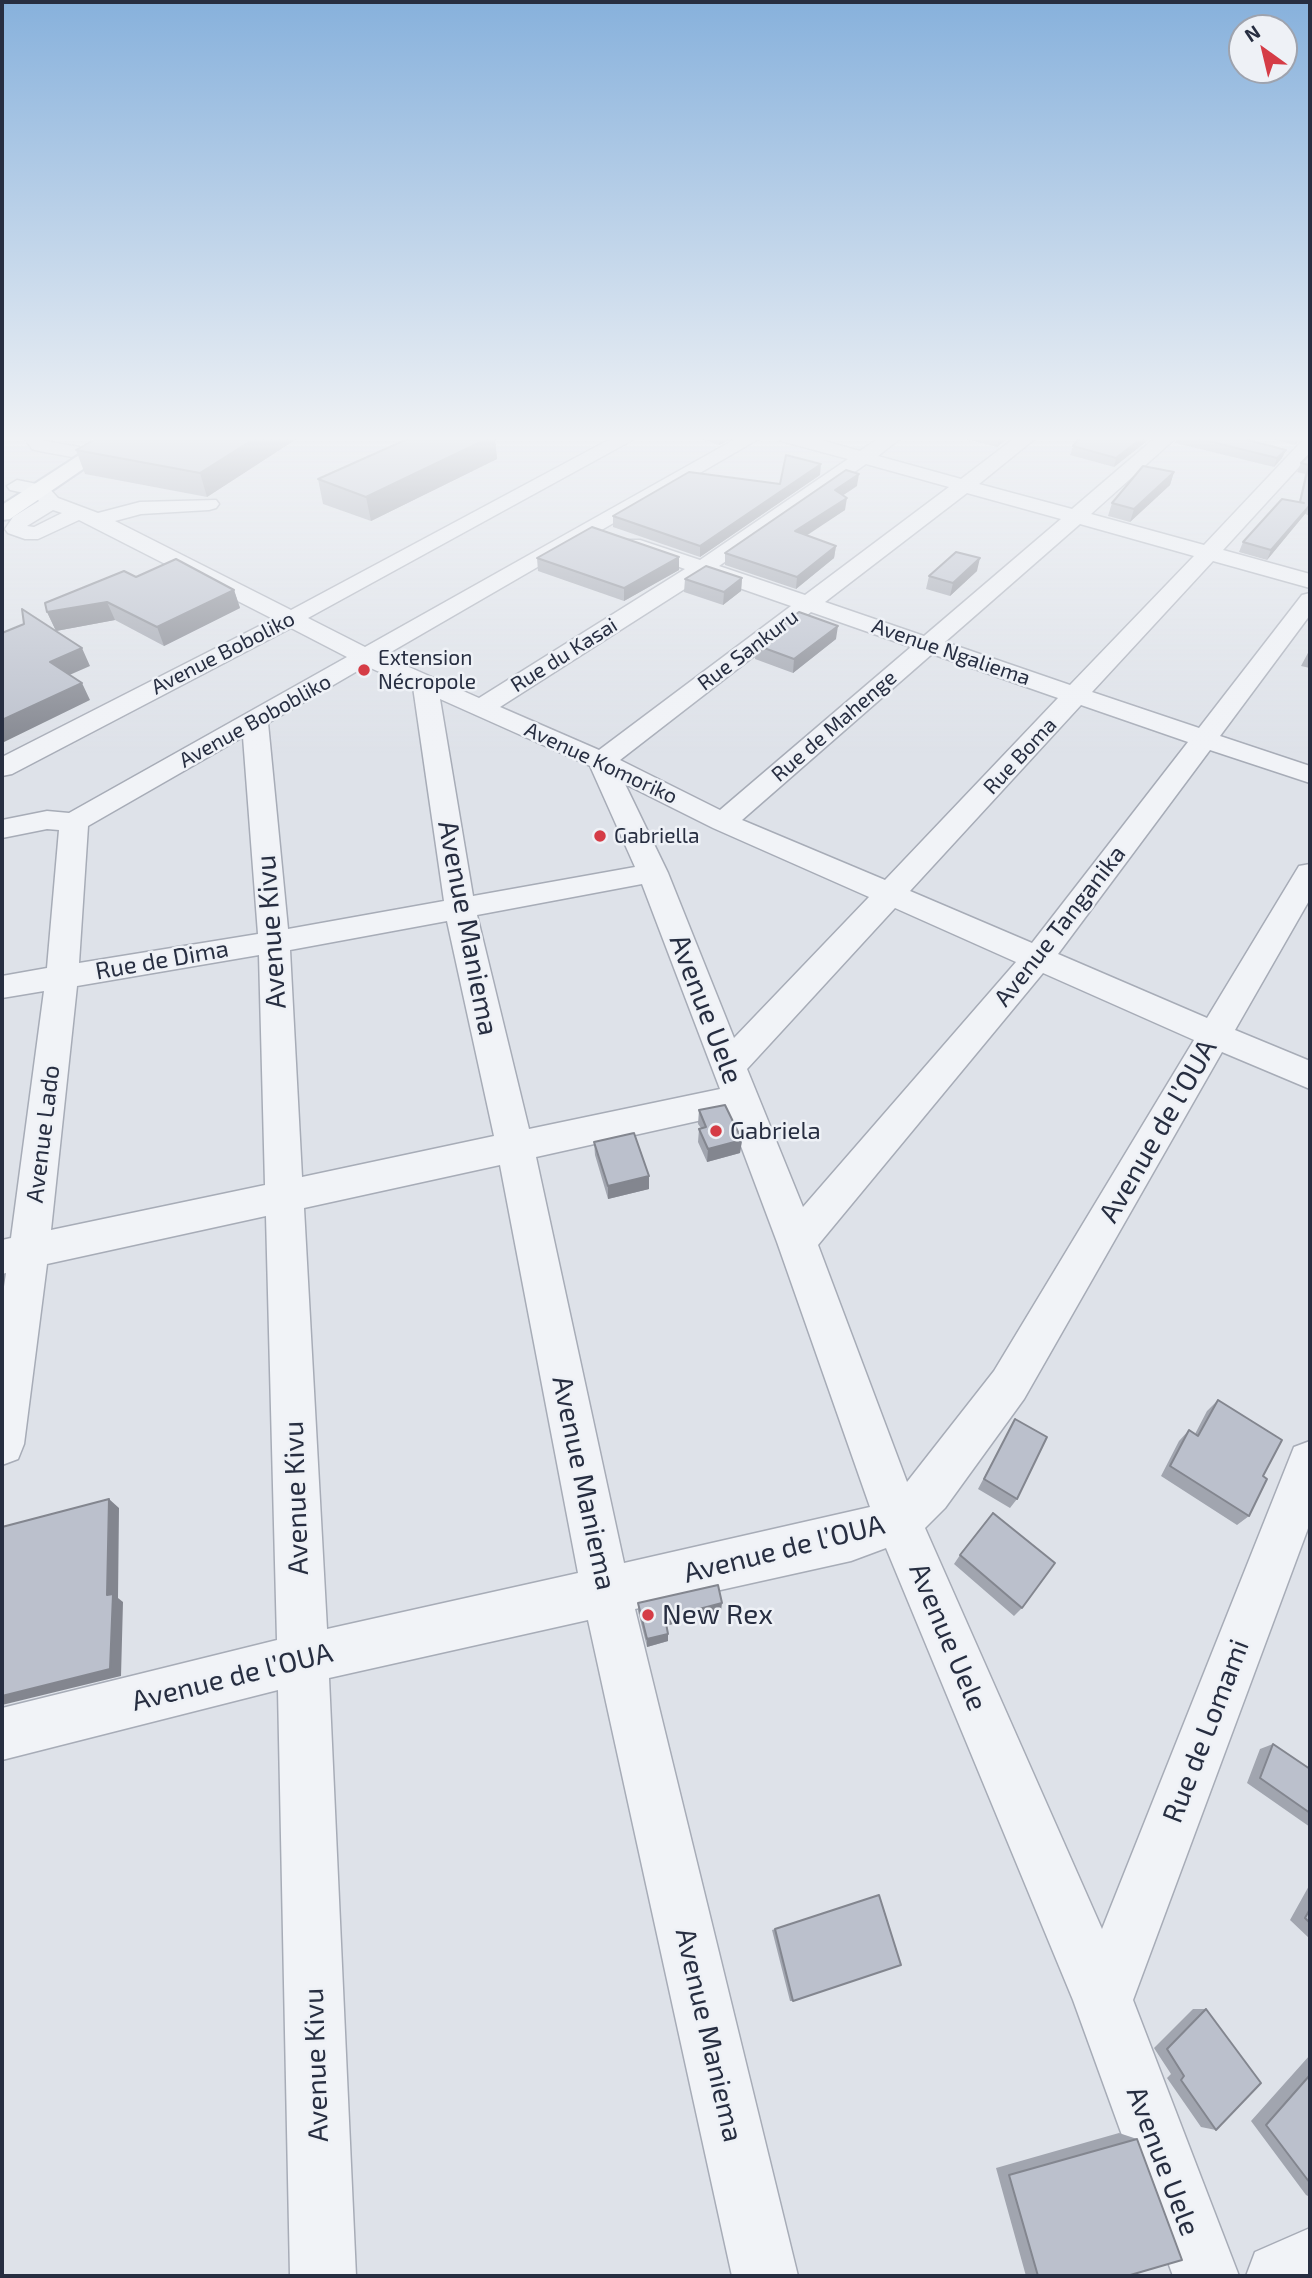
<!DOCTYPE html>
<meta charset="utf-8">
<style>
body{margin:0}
#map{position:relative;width:1312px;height:2278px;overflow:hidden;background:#dee2e9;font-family:"Exo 2",sans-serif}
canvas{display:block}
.frame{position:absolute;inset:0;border:4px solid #272e41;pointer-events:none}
.north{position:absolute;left:1228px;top:14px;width:70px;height:70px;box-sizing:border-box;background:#eef1f6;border:2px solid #9ea3ae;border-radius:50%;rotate:326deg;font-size:19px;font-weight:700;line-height:28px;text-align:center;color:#272e41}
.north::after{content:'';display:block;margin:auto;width:24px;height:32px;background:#d53c46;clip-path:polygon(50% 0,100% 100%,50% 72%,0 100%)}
</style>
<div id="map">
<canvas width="1312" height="2278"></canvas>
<div class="frame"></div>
<div class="north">N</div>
</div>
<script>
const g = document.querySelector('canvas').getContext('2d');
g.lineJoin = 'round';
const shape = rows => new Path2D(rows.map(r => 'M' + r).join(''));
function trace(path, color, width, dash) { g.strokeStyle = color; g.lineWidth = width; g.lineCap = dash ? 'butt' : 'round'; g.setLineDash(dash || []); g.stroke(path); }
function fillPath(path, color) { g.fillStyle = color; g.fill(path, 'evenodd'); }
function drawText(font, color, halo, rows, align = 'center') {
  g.font = font + ' "Exo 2",sans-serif'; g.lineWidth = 5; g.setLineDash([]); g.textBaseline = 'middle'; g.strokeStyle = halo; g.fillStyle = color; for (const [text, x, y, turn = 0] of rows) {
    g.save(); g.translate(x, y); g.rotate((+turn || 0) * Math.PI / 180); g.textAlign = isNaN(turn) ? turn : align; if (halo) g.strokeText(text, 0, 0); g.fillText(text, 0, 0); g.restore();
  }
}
const minor = shape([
 [24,437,43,437,45,441,79,447,81,451,72,457,39,451,32,449,24,437],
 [614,437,638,437,308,618,365,647,739,437,762,437,384,656,479,698,685,569,626,548,622,544,626,540,640,540,700,560,848,459,781,441,779,437,810,437,860,451,880,437,902,437,878,456,961,479,1016,437,1037,437,979,484,1072,509,1156,437,1177,437,1091,514,1204,545,1303,440,1310,438,1310,455,1223,550,1310,574,1310,588,1213,561,1092,692,1199,728,1302,595,1310,593,1310,615,1220,736,1310,766,1310,783,1210,750,1058,954,1207,1018,1299,866,1310,864,1310,899,1235,1030,1310,1061,1310,1089,1222,1052,1024,1399,945,1508,925,1528,1102,1929,1294,1447,1310,1441,1310,1523,1133,2000,1239,2276,1173,2276,1073,2000,886,1548,851,1561,635,1609,798,2276,732,2276,588,1620,329,1678,356,2276,290,2276,278,1690,2,1760,2,1708,277,1640,266,1216,47,1264,24,1444,18,1459,2,1465,2,1300,6,1273,2,1274,2,1240,11,1238,44,991,2,998,2,976,47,968,59,830,47,829,2,838,2,820,47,811,69,813,347,657,291,628,12,774,2,776,2,757,273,619,79,520,38,539,25,539,8,533,5,529,13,517,39,501,34,495,10,490,7,486,17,480,47,486,58,498,98,513,140,502,216,500,219,504,216,508,209,510,141,514,115,521,291,610,614,437],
 [866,464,949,487,805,595,719,566,866,464],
 [967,493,1061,519,924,636,825,602,967,493],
 [53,510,62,513,34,527,27,526,53,510],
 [1080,524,1194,556,1070,685,945,642,1080,524],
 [705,576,791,606,599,750,500,707,705,576],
 [811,612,911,647,720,810,620,760,811,612],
 [932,654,1058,698,885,880,742,820,932,654],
 [366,666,413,687,444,901,288,929,268,723,366,666],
 [440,699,590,766,635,867,473,896,440,699],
 [1081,705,1188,742,1032,943,910,891,1081,705],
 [243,737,258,934,79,963,88,826,243,737],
 [625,784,713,828,869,897,734,1038,668,873,625,784],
 [642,884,720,1089,529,1129,477,915,642,884],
 [895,908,1016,962,803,1207,747,1069,895,908],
 [447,921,494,1136,302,1177,290,950,447,921],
 [259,955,265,1185,51,1230,77,986,259,955],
 [1043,973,1194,1040,994,1371,907,1482,818,1245,1043,973],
 [729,1114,777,1242,870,1507,624,1563,536,1157,729,1114],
 [500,1165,578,1573,327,1629,304,1208,500,1165],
 [1310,2228,1310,2276,1246,2276,1255,2252,1310,2228]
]);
const major = shape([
 [107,437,130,437,10,519,2,520,2,505,107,437]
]);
trace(minor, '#a7acb7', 3);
trace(major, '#9da5b5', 4);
fillPath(minor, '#f1f3f7');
fillPath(major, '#fff');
fillPath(shape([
 [99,437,298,437,298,438,207,497,85,474,76,450],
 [412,437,495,437,497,459,371,521,323,504,318,479],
 [696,437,735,437,719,445],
 [957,437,1009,437,997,447],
 [1152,437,1114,467,1070,455,1073,446],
 [1176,437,1236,437,1286,450,1282,458,1274,467,1175,443],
 [1265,437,1303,437,1295,445],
 [1310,455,1310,516,1305,514,1267,560,1239,552,1243,542,1299,502,1305,474,1297,472,1301,463],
 [1174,472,1170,485,1130,522,1108,516,1112,503],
 [820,475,700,557,613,527,613,516,780,484],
 [857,486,843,495,845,510,806,535,836,546,834,558,796,589,725,565,725,553],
 [679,557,679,570,624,601,538,571,537,558],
 [977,571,950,596,926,589,929,576],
 [136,577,234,590,240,608,164,646,115,620,56,631,47,612],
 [742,578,741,591,723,605,684,592,685,579],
 [836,639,793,673,755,659,756,645],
 [1310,649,1310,668,1301,666],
 [699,1110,742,1140,740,1153,707,1162,698,1142,699,1129,701,1128,698,1124],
 [594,1142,649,1176,649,1189,608,1199,595,1155],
 [1218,1400,1263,1476,1249,1516,1237,1525,1161,1476,1179,1441,1189,1430,1195,1434,1207,1411],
 [1015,1419,1017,1499,1010,1508,978,1489],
 [960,1555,1022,1608,1014,1616,954,1564],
 [638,1603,721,1611,666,1626,668,1641,647,1647,638,1611],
 [1273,1744,1310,1769,1310,1827,1247,1783,1260,1749],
 [1310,1884,1310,1939,1290,1920],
 [775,1929,793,2001,790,2001,772,1930],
 [1193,2009,1206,2009,1216,2130,1201,2127,1167,2078,1171,2074,1154,2048],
 [1310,2055,1310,2197,1306,2195,1251,2121],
 [1119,2133,1137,2139,1127,2276,1026,2276,996,2168]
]), '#a1a5af');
fillPath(shape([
 [257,437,298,437,298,438,207,497,200,473],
 [491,437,495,437,497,459,371,521,366,497],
 [723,437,735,437,719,445,720,439],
 [999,437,1009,437,997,447,999,438],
 [1143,437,1152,437,1114,467,1116,458],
 [1298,437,1303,437,1295,445],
 [1286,450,1282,458,1274,467,1277,458],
 [821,464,820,475,700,557,700,546],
 [1174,472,1170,485,1130,522,1134,509],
 [859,474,857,486,833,502,835,490],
 [847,498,845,510,794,544,795,531],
 [1310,505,1305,514,1267,560,1271,550],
 [836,546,834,558,796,589,797,577],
 [679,557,679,570,624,601,624,588],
 [980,558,977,571,950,596,953,583],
 [742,578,741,591,723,605,724,592],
 [234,590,240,608,164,646,157,627],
 [107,602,115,620,56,631,47,612],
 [838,626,836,639,793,673,794,659],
 [82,648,90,666,58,680,50,662],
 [82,683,90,700,2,743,2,720],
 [742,1140,740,1153,707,1162,708,1149],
 [649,1176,649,1189,608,1199,608,1186],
 [109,1499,119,1508,118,1598,123,1602,121,1676,2,1705,2,1696,107,1595],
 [722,1603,721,1611,665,1626,665,1618],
 [668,1634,668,1641,647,1647,647,1639]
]), '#83868f');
const building = shape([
 [99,437,257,437,200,473,76,450,99,437],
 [412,437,491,437,366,497,318,479,412,437],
 [1081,437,1143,437,1116,458,1073,446,1081,437],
 [1192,437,1236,437,1286,450,1277,458,1192,437],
 [786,455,821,464,700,546,613,516,689,472,780,484,786,455],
 [1309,455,1310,455,1310,505,1271,550,1243,542,1282,499,1304,503,1300,502,1309,465,1301,463,1309,455],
 [1143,466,1174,472,1134,509,1112,503,1143,466],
 [846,470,859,474,835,490,847,498,795,531,836,546,797,577,725,553,846,470],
 [592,527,679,557,624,588,537,558,592,527],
 [956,552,980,558,953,583,929,576,956,552],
 [176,559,234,590,157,627,107,602,47,612,45,603,124,571,136,577,176,559],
 [706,566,742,578,724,592,685,579,706,566],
 [22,609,82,648,50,662,82,683,2,720,2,633,24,624,22,609],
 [799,612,838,626,794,659,756,645,799,612],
 [725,1105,742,1140,708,1149,699,1129,706,1127,699,1110,725,1105],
 [634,1133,649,1176,608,1186,594,1142,634,1133],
 [1218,1400,1282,1440,1263,1476,1267,1479,1249,1516,1170,1466,1189,1430,1198,1436,1218,1400],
 [1015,1419,1047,1437,1017,1499,984,1479,1015,1419],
 [109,1499,107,1595,113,1594,110,1669,2,1696,2,1527,109,1499],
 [993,1513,1055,1563,1022,1608,960,1555,993,1513],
 [718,1585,722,1603,665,1618,668,1634,647,1639,638,1603,718,1585],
 [1273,1744,1310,1769,1310,1813,1260,1778,1273,1744],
 [879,1895,901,1965,793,2001,775,1929,879,1895],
 [1310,1909,1310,1923,1305,1918,1310,1909],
 [1206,2009,1261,2083,1216,2130,1181,2080,1184,2076,1167,2049,1206,2009],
 [1310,2075,1310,2183,1266,2125,1310,2075],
 [1137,2139,1182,2260,1127,2276,1038,2276,1009,2175,1137,2139]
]);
fillPath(building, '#bbc0cc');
trace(building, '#83868f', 2);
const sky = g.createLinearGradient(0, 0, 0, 756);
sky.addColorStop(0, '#87b1dc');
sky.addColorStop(0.58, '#f0f2f5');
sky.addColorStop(1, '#f0f2f500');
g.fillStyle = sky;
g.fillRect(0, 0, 1312, 756);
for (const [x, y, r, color] of [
 [364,670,7,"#d53c46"],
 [600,836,7,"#d53c46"],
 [716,1131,7,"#d53c46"],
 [648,1615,7,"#d53c46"]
]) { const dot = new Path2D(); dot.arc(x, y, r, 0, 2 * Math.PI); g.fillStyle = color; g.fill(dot); trace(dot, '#eef1f6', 2.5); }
drawText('21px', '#272e41', '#eef1f6', [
 ["Rue Sankuru",748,650,-37],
 ["Avenue Ngaliema",951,652,19],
 ["Avenue Boboliko",223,653,-27],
 ["Rue du Kasai",564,655,-32],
 ["Avenue Bobobliko",255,721,-29],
 ["Rue de Mahenge",834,726,-41],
 ["Rue Boma",1020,756,-47],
 ["Avenue Komoriko",601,763,25]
]);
drawText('21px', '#272e41', '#eef1f6', [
 ["Extension",378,658],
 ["Nécropole",378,682],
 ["Gabriella",614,836]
], 'left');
drawText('24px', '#272e41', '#eef1f6', [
 ["Avenue Tanganika",1060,926,-52],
 ["Rue de Dima",162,960,-10],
 ["Avenue Lado",43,1134,-83]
]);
drawText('24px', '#272e41', '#eef1f6', [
 ["Gabriela",730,1131]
], 'left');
drawText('28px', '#272e41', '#eef1f6', [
 ["Avenue Maniema",468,928,79],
 ["Avenue Kivu",271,932,-94],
 ["Avenue Uele",706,1009,69],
 ["Avenue de l’OUA",1158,1131,-60],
 ["Avenue Maniema",584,1483,78],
 ["Avenue Kivu",296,1498,-92],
 ["Avenue de l’OUA",784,1549,-14],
 ["Avenue Uele",948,1637,67],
 ["Avenue de l’OUA",232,1677,-14],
 ["Rue de Lomami",1206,1731,-69],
 ["Avenue Maniema",709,2035,77],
 ["Avenue Kivu",316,2065,-92],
 ["Avenue Uele",1163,2161,69]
]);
drawText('28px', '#272e41', '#eef1f6', [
 ["New Rex",662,1615]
], 'left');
</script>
